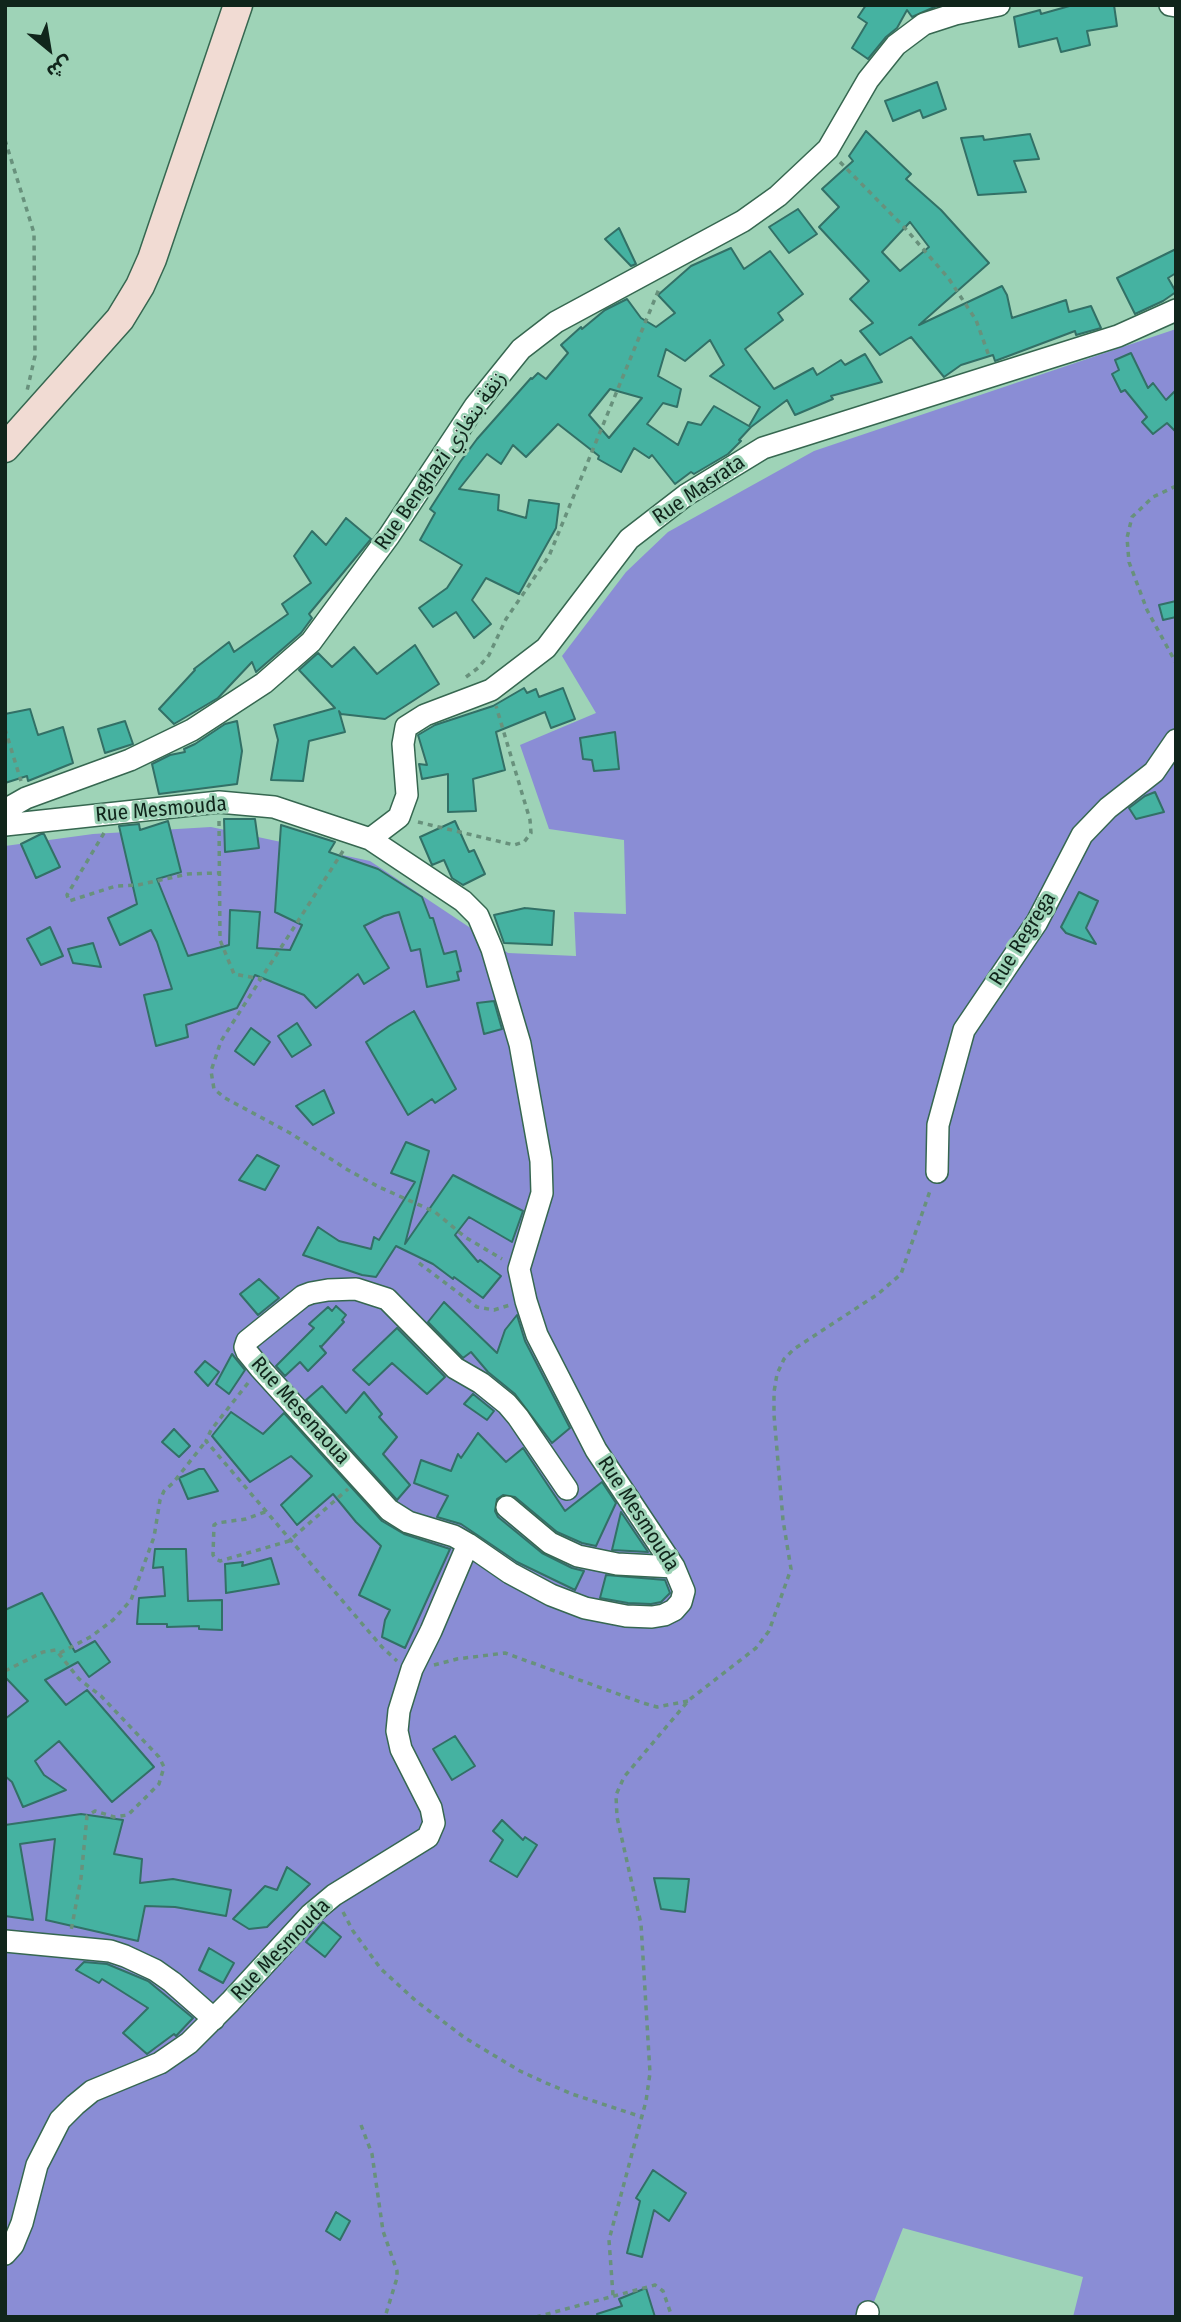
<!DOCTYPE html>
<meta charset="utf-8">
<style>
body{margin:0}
#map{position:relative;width:1181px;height:2322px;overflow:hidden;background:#9ed3b7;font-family:"Fira Sans Condensed","Noto Sans Arabic",sans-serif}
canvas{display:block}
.frame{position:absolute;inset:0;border:7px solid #10251b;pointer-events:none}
.north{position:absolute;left:14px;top:14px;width:70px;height:70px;-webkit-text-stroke:5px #9ed3b7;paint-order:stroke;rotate:150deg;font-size:19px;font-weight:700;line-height:28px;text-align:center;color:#10251b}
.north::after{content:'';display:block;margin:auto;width:24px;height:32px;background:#10251b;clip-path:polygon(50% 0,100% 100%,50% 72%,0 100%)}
</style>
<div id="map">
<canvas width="1181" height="2322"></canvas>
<div class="frame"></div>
<div class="north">ش</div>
</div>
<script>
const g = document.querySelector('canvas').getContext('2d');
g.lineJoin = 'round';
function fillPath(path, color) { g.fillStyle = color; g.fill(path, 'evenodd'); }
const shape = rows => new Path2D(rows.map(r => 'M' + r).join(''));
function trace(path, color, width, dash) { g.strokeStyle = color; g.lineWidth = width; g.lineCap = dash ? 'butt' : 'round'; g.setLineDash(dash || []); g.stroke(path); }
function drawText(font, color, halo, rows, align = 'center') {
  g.font = font + ' "Fira Sans Condensed","Noto Sans Arabic",sans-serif'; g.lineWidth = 6; g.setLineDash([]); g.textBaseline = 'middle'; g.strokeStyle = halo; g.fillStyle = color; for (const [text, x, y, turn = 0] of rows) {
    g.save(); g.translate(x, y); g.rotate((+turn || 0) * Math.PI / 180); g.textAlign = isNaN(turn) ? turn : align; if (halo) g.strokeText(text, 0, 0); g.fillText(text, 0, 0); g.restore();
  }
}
fillPath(shape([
 [1176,329,1176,2317,1073,2317,1083,2277,903,2228,868,2317,5,2317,5,846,93,834,211,827,370,861,508,953,576,956,574,912,626,914,624,840,549,829,520,745,596,713,562,656,626,572,668,532,814,451]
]), '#8a8dd5');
const building = shape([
 [866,5,939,5,912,17,907,10,897,28,886,37,868,59,852,48,867,23,858,17,866,5],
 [1073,5,1114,5,1117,26,1087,31,1090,45,1061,52,1057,38,1019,47,1014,17,1040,10,1041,14,1073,5],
 [937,82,946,109,923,118,920,110,893,121,885,101,937,82],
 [866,131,911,174,906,179,941,210,989,263,919,325,1002,286,1007,295,1012,318,1066,300,1069,312,1091,306,1101,328,1076,335,1075,331,995,361,993,355,961,365,944,377,911,337,880,355,860,331,873,323,850,299,869,281,819,227,839,207,822,189,853,161,849,156,866,131],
 [910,222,929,247,900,271,882,252,910,222],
 [1030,134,1039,159,1014,161,1026,192,978,195,961,138,983,136,984,140,1030,134],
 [798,209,817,234,789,253,769,227,798,209],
 [619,228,636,264,631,266,605,239,619,228],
 [731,248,744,269,770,251,803,294,778,313,783,320,745,349,774,389,813,368,817,375,841,360,845,365,865,354,882,382,831,396,833,399,795,415,787,400,751,427,739,440,741,441,728,454,694,474,691,472,675,484,652,455,649,458,634,448,621,472,598,459,599,456,558,424,526,457,513,445,501,464,487,454,459,489,499,495,498,510,526,518,529,500,559,504,556,528,519,594,486,578,472,600,491,624,474,638,456,612,433,627,419,608,447,588,462,565,420,540,435,513,430,509,460,462,477,439,531,378,532,379,538,373,546,379,568,353,561,345,581,327,582,329,605,310,627,299,641,318,656,327,675,313,658,295,691,266,731,248],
 [710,340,724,365,710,376,760,407,749,426,714,406,701,425,688,422,678,445,647,424,663,403,677,407,681,389,658,376,666,349,685,361,710,340],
 [610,389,642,398,609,438,589,415,610,389],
 [1176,249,1176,273,1168,278,1176,292,1163,301,1135,314,1117,278,1176,249],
 [1131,353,1148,388,1153,383,1166,400,1176,390,1176,432,1167,423,1153,434,1142,422,1147,417,1125,390,1121,392,1112,374,1119,370,1115,360,1131,353],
 [346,518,371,539,309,614,312,618,301,633,256,672,252,662,218,698,174,724,159,709,195,670,194,669,229,642,234,652,288,614,282,604,311,583,294,556,312,531,326,545,346,518],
 [1176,601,1176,617,1163,620,1159,605,1176,601],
 [415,645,439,684,385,719,341,714,339,711,345,732,309,741,303,781,271,780,278,740,274,725,335,708,299,670,318,653,332,667,354,647,377,674,415,645],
 [524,688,527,693,536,689,539,697,563,688,575,719,551,728,545,712,496,732,505,770,473,779,476,811,448,812,448,774,422,779,419,764,427,765,418,735,435,725,493,706,524,688],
 [30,709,38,735,63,727,73,763,28,781,27,776,5,783,5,714,30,709],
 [125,721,133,744,105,753,98,729,125,721],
 [237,721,242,751,237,784,159,794,152,764,170,755,185,752,184,749,195,744,225,724,237,721],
 [615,732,619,769,594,771,592,760,583,759,580,738,615,732],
 [1155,792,1164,812,1136,819,1129,808,1145,796,1155,792],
 [224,819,255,819,259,848,225,852,224,819],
 [168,821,181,872,157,879,188,956,229,945,230,910,260,912,257,948,290,950,302,925,275,912,281,825,335,842,329,852,378,869,422,897,430,918,433,918,444,954,456,951,461,971,457,972,459,980,427,987,420,949,411,951,399,912,384,916,364,926,389,968,364,984,358,974,316,1008,304,995,255,975,237,1008,186,1025,188,1037,156,1046,144,995,172,989,157,942,151,930,120,945,108,918,137,904,119,826,139,824,140,830,168,821],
 [455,821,469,852,474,850,485,874,463,885,452,878,444,860,432,865,420,837,455,821],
 [41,834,44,834,60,867,36,878,21,844,41,834],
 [1079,892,1098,901,1086,928,1096,944,1066,933,1061,927,1079,892],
 [525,908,554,911,552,945,504,943,494,915,525,908],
 [50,927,63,956,41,965,27,939,50,927],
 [93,943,101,967,73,963,68,949,93,943],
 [494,1001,502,1029,484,1034,477,1003,494,1001],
 [414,1011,456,1089,435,1103,432,1099,408,1115,366,1042,389,1026,414,1011],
 [297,1023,311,1045,292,1057,278,1036,297,1023],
 [251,1028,270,1042,254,1065,235,1051,251,1028],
 [324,1090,334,1113,313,1125,296,1106,324,1090],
 [406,1142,429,1151,405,1244,453,1175,523,1211,512,1242,469,1217,455,1235,478,1262,480,1260,501,1276,483,1298,454,1277,453,1279,433,1264,396,1246,376,1277,362,1275,303,1255,318,1227,339,1241,371,1249,374,1237,379,1240,415,1182,391,1173,406,1142],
 [257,1155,279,1166,265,1190,239,1180,257,1155],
 [259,1279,279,1298,258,1315,240,1294,259,1279],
 [444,1302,497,1353,505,1330,517,1315,525,1341,570,1428,552,1443,515,1394,488,1372,471,1352,463,1358,428,1322,444,1302],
 [336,1306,346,1315,342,1320,344,1322,321,1347,320,1346,326,1353,308,1371,300,1362,285,1376,276,1366,314,1328,309,1324,328,1307,332,1311,336,1306],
 [397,1328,445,1377,427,1394,392,1363,369,1385,353,1370,397,1328],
 [232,1354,245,1370,229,1394,216,1384,232,1354],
 [205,1361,219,1372,208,1386,195,1372,205,1361],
 [322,1386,346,1413,364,1392,382,1414,379,1417,397,1437,383,1454,410,1485,397,1500,306,1400,322,1386],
 [473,1394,494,1411,487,1420,464,1404,473,1394],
 [231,1412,263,1434,284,1413,382,1521,404,1534,450,1549,405,1648,382,1637,385,1620,390,1610,359,1595,381,1546,356,1522,333,1494,297,1525,281,1505,312,1476,291,1456,250,1482,212,1436,231,1412],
 [174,1429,190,1446,179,1457,162,1442,174,1429],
 [478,1433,506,1462,523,1448,565,1511,602,1482,616,1503,596,1546,582,1543,557,1532,515,1497,503,1495,497,1499,495,1511,498,1517,542,1553,572,1568,584,1571,575,1590,517,1562,461,1524,437,1517,448,1496,414,1483,421,1460,451,1471,458,1454,461,1458,478,1433],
 [199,1469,204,1469,218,1491,188,1499,179,1478,199,1469],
 [621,1512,648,1552,612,1550,621,1512],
 [155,1549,186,1549,188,1601,222,1600,222,1630,199,1629,199,1626,167,1627,167,1624,137,1624,139,1598,165,1596,163,1567,153,1568,155,1549],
 [271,1558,279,1584,226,1593,225,1564,243,1562,242,1566,271,1558],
 [606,1575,665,1580,670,1593,661,1602,651,1604,628,1603,600,1598,606,1575],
 [42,1593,75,1652,95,1641,110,1662,89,1677,78,1662,45,1680,66,1705,87,1690,154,1767,112,1802,59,1741,35,1761,44,1775,66,1790,23,1807,12,1782,5,1776,5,1719,28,1701,5,1677,5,1610,42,1593],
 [455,1736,475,1766,452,1780,433,1749,455,1736],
 [81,1814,123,1820,114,1854,142,1859,140,1883,173,1879,231,1890,226,1916,175,1907,145,1906,138,1941,46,1920,55,1839,20,1844,33,1920,5,1916,5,1825,81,1814],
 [502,1820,523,1840,525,1837,537,1845,517,1877,490,1861,503,1840,493,1831,502,1820],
 [287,1867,310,1884,267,1927,249,1929,233,1919,265,1886,277,1890,287,1867],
 [654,1878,689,1879,685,1912,661,1909,654,1878],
 [323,1922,341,1937,325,1957,306,1942,323,1922],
 [209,1948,234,1963,223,1983,199,1970,209,1948],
 [84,1962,107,1964,148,1981,193,2018,176,2036,174,2034,147,2054,123,2033,148,2008,102,1979,99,1983,76,1970,84,1962],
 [653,2170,686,2193,669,2221,654,2210,642,2257,627,2253,640,2201,636,2198,653,2170],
 [336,2212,350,2221,340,2240,326,2231,336,2212],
 [646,2288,655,2317,598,2317,597,2314,622,2306,619,2299,646,2288]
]);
fillPath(building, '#45b2a1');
trace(building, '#327066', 2);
const minor = shape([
 [1170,5,1176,6],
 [5,810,26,798,130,760,192,730,264,683,311,642,389,536,475,406,521,349,556,322,743,221,778,196,828,149,868,80,896,45,924,24,955,14,999,5],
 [5,825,219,802,274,807,370,839,463,901,478,916,492,949,520,1044,541,1161,542,1193,519,1269,526,1301,537,1335,596,1450,674,1567,684,1591,681,1602,674,1610,664,1615,652,1617,626,1616,585,1608,551,1595,510,1573,468,1544,431,1631,412,1669,399,1711,397,1731,401,1749,431,1808,434,1823,428,1837,334,1895,310,1915,230,2002,189,2043,160,2063,92,2091,75,2105,60,2120,37,2165,22,2223,13,2245,5,2254],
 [370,839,399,817,407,795,403,744,406,727,425,715,491,690,546,648,629,539,686,495,763,448,1118,336,1176,310],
 [937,1172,938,1125,964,1030,1037,922,1082,835,1108,808,1154,772,1176,740],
 [507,1507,550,1543,578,1556,617,1564,674,1567],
 [468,1544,454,1536,408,1522,389,1510,260,1368,247,1352,245,1347,247,1341,303,1296,311,1293,328,1290,356,1289,387,1299,455,1368,481,1383,507,1404,518,1417,567,1489],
 [5,1941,110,1951,125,1956,155,1970,172,1982,214,2019],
 [867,2317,868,2312]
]);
const secondary = shape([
 [5,448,120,319,140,286,152,259,238,5]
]);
trace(minor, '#366750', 24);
trace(secondary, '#366750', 31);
trace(shape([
 [5,140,34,233,35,356,27,391],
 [840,162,904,227,949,279,976,320,989,356],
 [1176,486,1153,497,1132,517,1127,538,1129,562,1147,610,1176,663],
 [466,677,478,668,489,655,506,619,549,556,659,289],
 [5,729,21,781],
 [219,821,220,940,234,974,261,979],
 [418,822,514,845,524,842,531,833,530,820,496,706],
 [104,833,67,895,69,901,116,886,138,885,188,874,218,873],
 [343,851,221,1041,211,1071,214,1089,225,1098,290,1133,348,1170,379,1187,435,1212,465,1237,502,1259],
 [419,1263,477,1307,494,1310,510,1305],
 [248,1383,211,1430,206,1441,382,1647,397,1661],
 [265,1512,246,1519,217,1523,214,1525,213,1555,216,1559,220,1561,289,1541,348,1489],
 [60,1653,92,1636,113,1620,131,1600,154,1537,160,1500,164,1491,173,1483,206,1441],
 [434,1665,457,1659,505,1653,643,1703,657,1707,688,1701],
 [5,1671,43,1652,56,1650,79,1679,101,1696,159,1757,164,1767,159,1784,128,1815,114,1817,95,1811,87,1816,81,1878,71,1931],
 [343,1912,353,1931,381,1969,416,2001,465,2038,520,2071,544,2082,572,2094,642,2117],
 [361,2125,372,2154,383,2231,397,2271,397,2278,385,2317],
 [613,2295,609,2240,646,2101,650,2073,641,1924,617,1817,616,1795,624,1777,689,1700,756,1648,769,1631,791,1569,783,1520,774,1415,774,1392,777,1374,784,1359,794,1349,878,1294,901,1274,931,1188],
 [536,2317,655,2285,663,2291,672,2317]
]), '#68917c', 3.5, [5, 5]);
trace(minor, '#fff', 21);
trace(secondary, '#f1dbd3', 28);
drawText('21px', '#10251b', '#9ed3b7', [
 ["Rue Benghazi زنقة بنغازي",441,461,-55],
 ["Rue Masrata",699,490,-34],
 ["Rue Mesmouda",161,810,-5],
 ["Rue Regrega",1023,939,-58],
 ["Rue Mesenaoua",300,1411,48],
 ["Rue Mesmouda",638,1514,57],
 ["Rue Mesmouda",281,1950,-46]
]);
</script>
